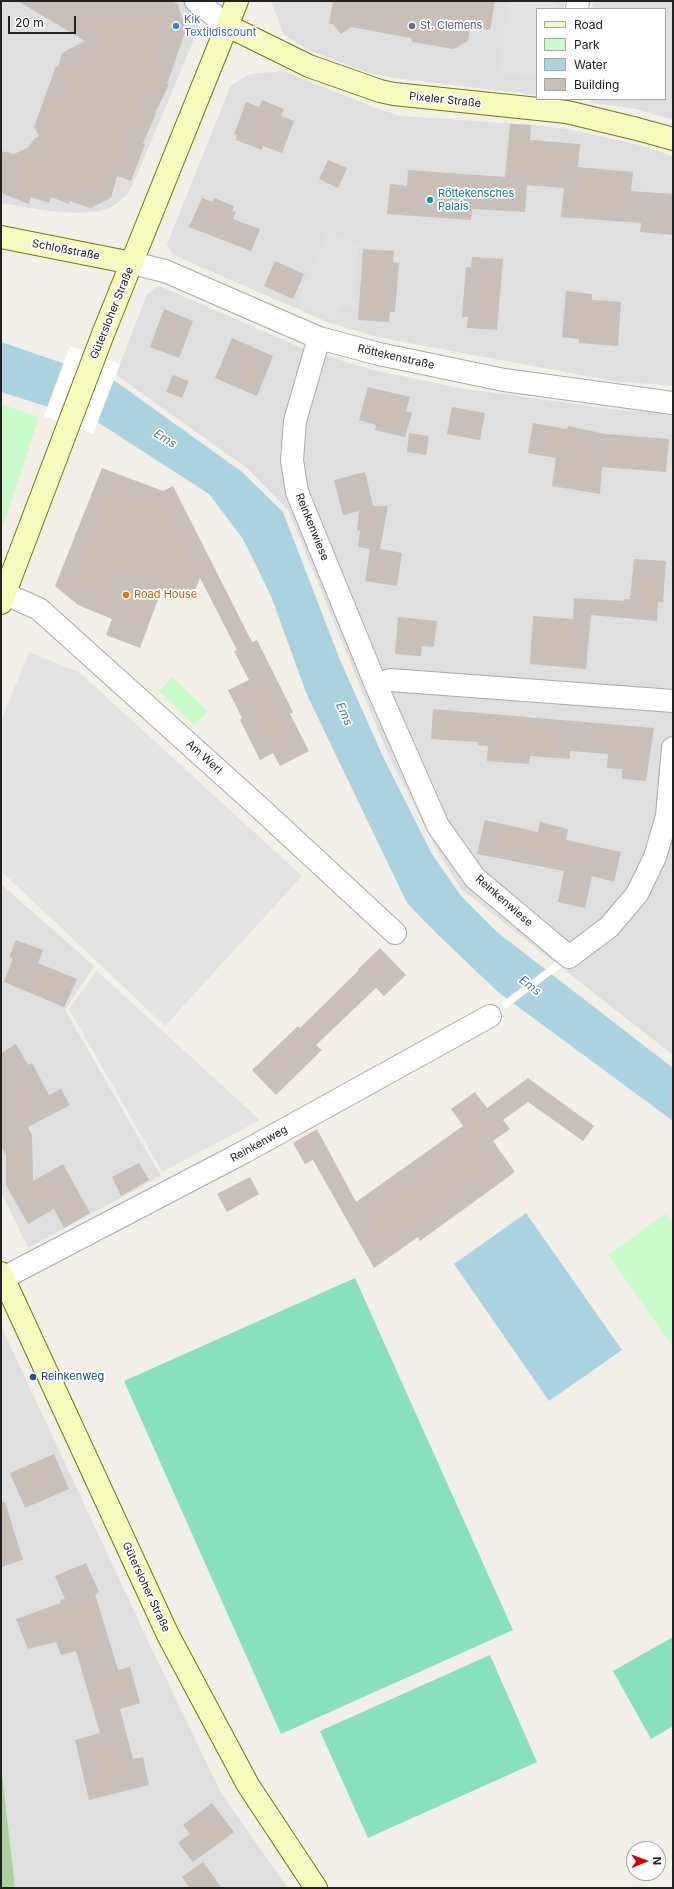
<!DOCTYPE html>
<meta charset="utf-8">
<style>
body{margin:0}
#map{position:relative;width:674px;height:1889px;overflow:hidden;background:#f2efe9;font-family:Inter,sans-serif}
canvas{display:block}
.frame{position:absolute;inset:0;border:2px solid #222;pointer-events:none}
.legend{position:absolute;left:536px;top:8px;width:130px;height:92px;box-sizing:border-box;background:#fff;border:1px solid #a7a7a7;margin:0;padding:5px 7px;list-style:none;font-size:12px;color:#222}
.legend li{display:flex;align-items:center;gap:8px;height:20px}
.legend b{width:20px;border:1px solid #a7a7a7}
.north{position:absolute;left:626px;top:1841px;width:40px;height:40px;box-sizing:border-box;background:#fff;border:1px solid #a7a7a7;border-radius:50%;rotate:89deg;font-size:11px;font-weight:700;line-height:16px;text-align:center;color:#222}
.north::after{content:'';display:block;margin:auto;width:14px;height:18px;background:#d40000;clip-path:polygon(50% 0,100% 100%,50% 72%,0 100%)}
.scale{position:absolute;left:8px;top:16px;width:68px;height:18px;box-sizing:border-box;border:2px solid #222;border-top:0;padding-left:5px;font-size:12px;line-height:14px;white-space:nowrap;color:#222;-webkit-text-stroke:3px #fff;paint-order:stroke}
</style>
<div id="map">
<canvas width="674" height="1889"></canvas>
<div class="frame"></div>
<ul class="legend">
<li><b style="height:5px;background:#f7fabf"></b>Road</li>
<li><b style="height:11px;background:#c8facc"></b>Park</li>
<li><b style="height:11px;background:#aad3df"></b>Water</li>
<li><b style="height:11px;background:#c7bfb8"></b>Building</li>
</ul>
<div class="north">N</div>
<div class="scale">20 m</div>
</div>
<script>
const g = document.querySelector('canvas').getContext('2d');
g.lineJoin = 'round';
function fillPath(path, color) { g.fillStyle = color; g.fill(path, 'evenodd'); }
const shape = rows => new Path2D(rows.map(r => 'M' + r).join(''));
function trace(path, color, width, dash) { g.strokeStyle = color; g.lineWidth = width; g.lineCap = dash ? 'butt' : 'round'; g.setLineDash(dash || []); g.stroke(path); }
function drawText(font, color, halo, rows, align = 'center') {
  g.font = font + ' Inter,sans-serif'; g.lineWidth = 3.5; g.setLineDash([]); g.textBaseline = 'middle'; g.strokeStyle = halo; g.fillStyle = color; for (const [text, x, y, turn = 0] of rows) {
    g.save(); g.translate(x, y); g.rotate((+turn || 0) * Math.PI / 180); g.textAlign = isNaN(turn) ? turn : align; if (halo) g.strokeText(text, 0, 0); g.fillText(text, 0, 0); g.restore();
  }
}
fillPath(shape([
 [1,1,183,1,199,28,133,184,126,196,110,208,99,211,78,213,49,211,1,203],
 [271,1,565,1,564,9,537,9,537,95,394,78,369,73,311,51,284,35],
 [593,1,673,1,673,120,636,109,592,103,589,99,665,99,665,9,592,9],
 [283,71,378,109,402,116,533,125,567,129,636,144,673,156,673,386,614,381,381,338,330,323,173,255,167,244,231,85,250,74],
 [160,286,304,349,373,370,459,388,611,409,673,414,673,1055,461,889,437,850,390,759,288,510,248,469,116,375,147,294],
 [1,884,94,966,65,1010,161,1176,28,1248,1,1192],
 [1,1326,149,1643,221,1793,288,1888,15,1888,1,1764]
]), '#e0dfdf');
fillPath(shape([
 [1,1764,15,1888,1,1888]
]), '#add19e');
fillPath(shape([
 [1,404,39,417,1,533],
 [172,677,208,711,194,725,159,691],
 [665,1214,673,1221,673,1347,608,1255]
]), '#c8facc');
fillPath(shape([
 [355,1278,513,1630,281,1734,124,1381],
 [673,1637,673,1726,651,1739,613,1671],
 [490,1655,537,1762,368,1838,320,1731]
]), '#88e0be');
fillPath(shape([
 [508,1,555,1,554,9,537,9,537,79,499,74],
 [328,231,359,244,354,307,341,307,335,320,296,304],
 [29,652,79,672,302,876,165,1026,1,871,1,721],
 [97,971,260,1120,162,1172,69,1009]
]), '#e2e2e2');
fillPath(shape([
 [1,342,115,381,242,472,283,512,340,660,384,759,432,854,461,896,497,932,673,1068,673,1121,498,992,433,930,407,903,307,695,271,596,243,539,209,494,99,423,1,392],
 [526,1213,622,1350,549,1401,454,1264]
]), '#aad3df');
fillPath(shape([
 [70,346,120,364,93,434,44,416],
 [560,959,564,965,505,1009,501,1003]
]), '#fff');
fillPath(shape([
 [18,1,171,1,178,4,181,16,187,27,167,84,169,84,155,113,156,113,143,144,145,144,131,181,117,176,111,198,90,208,70,201,69,204,51,197,49,203,31,197,29,204,1,193,1,151,14,154,29,147,34,139,39,136,34,127,56,66,58,67,62,53,85,41],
 [333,1,495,1,490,30,470,27,468,41,454,49,412,42,411,38,351,27,341,34,333,24,329,24],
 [262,100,284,109,281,116,294,121,282,153,263,146,262,150,236,140,237,135,234,134,246,102,259,107],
 [510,124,531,125,530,140,580,144,578,167,633,172,631,191,673,194,673,235,640,232,641,223,561,217,564,188,527,185,525,212,472,209,471,220,387,214,390,184,407,186,408,170,505,177],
 [328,160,347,168,338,188,319,179],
 [202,198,213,202,214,198,234,206,232,211,236,212,233,219,260,229,251,251,189,227],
 [363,249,394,251,393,262,399,263,395,312,390,312,389,322,358,320],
 [472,257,503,259,497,330,467,328,468,317,462,317,466,267,471,268],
 [275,261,304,274,293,299,264,286],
 [566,291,592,294,592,300,621,302,618,346,579,343,579,339,562,337],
 [164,309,193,321,179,358,150,347],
 [232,338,273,356,257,396,215,378],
 [173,375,189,381,182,398,166,392],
 [368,387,410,397,406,411,412,413,405,437,375,430,376,425,359,420],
 [452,407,485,413,480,440,447,434],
 [533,423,567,429,568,426,605,434,669,439,666,472,602,467,600,494,552,486,556,458,528,453],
 [409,433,429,436,426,455,407,452],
 [102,468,163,491,173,486,252,642,257,640,293,712,290,714,309,751,280,766,273,753,260,760,240,720,242,718,228,690,249,680,234,651,237,650,200,578,191,600,162,589,140,648,106,635,112,619,78,605,55,586],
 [365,472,373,506,388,506,380,549,402,553,397,586,365,581,370,549,358,547,360,531,357,530,359,511,343,515,334,480],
 [634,559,666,561,663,602,658,602,657,621,591,615,586,669,530,664,533,616,573,619,574,598,624,601,624,599,630,599],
 [398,617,437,621,434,647,422,646,421,656,395,654],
 [433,709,654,728,646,781,622,779,622,769,607,768,608,754,570,751,570,759,530,756,529,764,487,761,488,746,478,745,478,742,431,739],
 [485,820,538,832,540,822,568,829,566,840,621,852,614,882,592,876,585,908,558,902,564,871,477,854],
 [16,940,43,950,38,963,77,979,64,1007,4,982,13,958,9,957],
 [380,948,406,975,384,996,376,988,316,1045,322,1050,276,1095,252,1070,298,1026,300,1028,359,970,358,969],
 [16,1044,28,1065,32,1063,49,1095,61,1089,70,1105,28,1127,32,1136,33,1181,63,1164,90,1213,64,1228,54,1209,28,1224,6,1185,6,1155,1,1146,1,1053],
 [528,1078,594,1126,583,1141,528,1102,503,1120,510,1129,493,1141,515,1172,420,1241,418,1237,374,1268,313,1160,305,1164,293,1143,317,1129,356,1202,463,1126,451,1109,475,1092,487,1108],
 [139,1163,149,1180,121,1196,112,1177],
 [250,1177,259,1194,227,1212,217,1194],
 [54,1454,69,1489,25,1508,10,1473],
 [1,1502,5,1502,23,1560,1,1567],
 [86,1563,99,1592,95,1594,118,1670,130,1667,140,1703,120,1709,133,1759,143,1757,149,1785,89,1800,75,1740,100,1733,76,1651,61,1655,56,1642,28,1649,16,1619,61,1603,60,1600,65,1599,55,1576],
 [212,1803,234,1832,193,1862,178,1843,190,1834,183,1825],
 [203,1862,222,1888,190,1888,182,1877]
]), '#c7bfb8');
const street = shape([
 [196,1,228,26],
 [577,9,578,1],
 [132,263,165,271,319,338,379,354,504,380,673,403],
 [319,338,295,421,292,460,297,492,376,685,438,826,475,878,569,957,609,927,637,894,655,857,667,816,673,748],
 [5,594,39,609,260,808,395,933],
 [376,685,390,680,673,701],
 [3,1278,244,1152,490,1016]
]);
const secondary = shape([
 [228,26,309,66,380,91,394,94,567,112,637,129,673,139],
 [1,237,132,263],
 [1,603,103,334,237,1],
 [1,1273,168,1635,248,1785,316,1888]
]);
trace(street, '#a9a9a9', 24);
trace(secondary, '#707d05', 24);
trace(street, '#fff', 22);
trace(secondary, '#f7fabf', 22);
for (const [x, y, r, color] of [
 [176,26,4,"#3f7fe0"],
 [412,26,4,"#6b7280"],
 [430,200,4,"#0f9aa8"],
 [126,595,4,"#e8710a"],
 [33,1377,4,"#1a4fb4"]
]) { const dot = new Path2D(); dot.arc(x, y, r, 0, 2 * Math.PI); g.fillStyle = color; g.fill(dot); trace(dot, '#fff', 1.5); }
drawText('11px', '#366cbe', '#fff', [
 ["Kik",184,20],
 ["Textildiscount",184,33]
], 'left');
drawText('11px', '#5b616d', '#fff', [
 ["St. Clemens",420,26]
], 'left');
drawText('11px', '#222', '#fff', [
 ["Pixeler Straße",445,100,6],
 ["Schloßstraße",66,250,11],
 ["Gütersloher Straße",112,313,-68],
 ["Röttekenstraße",396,357,13],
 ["Reinkenwiese",312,527,68],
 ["Am Werl",204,757,42],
 ["Reinkenwiese",504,901,41],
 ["Reinkenweg",259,1144,-29],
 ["Gütersloher Straße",146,1587,65]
]);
drawText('11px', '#0d838f', '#fff', [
 ["Röttekensches",438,194],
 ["Palais",438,207]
], 'left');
drawText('11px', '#c56008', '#fff', [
 ["Road House",134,595]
], 'left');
drawText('11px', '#164399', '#fff', [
 ["Reinkenweg",41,1377]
], 'left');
drawText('italic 12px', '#4a7aab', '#fff', [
 ["Ems",165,439,32],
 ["Ems",344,714,66],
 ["Ems",530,986,38]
]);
</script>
